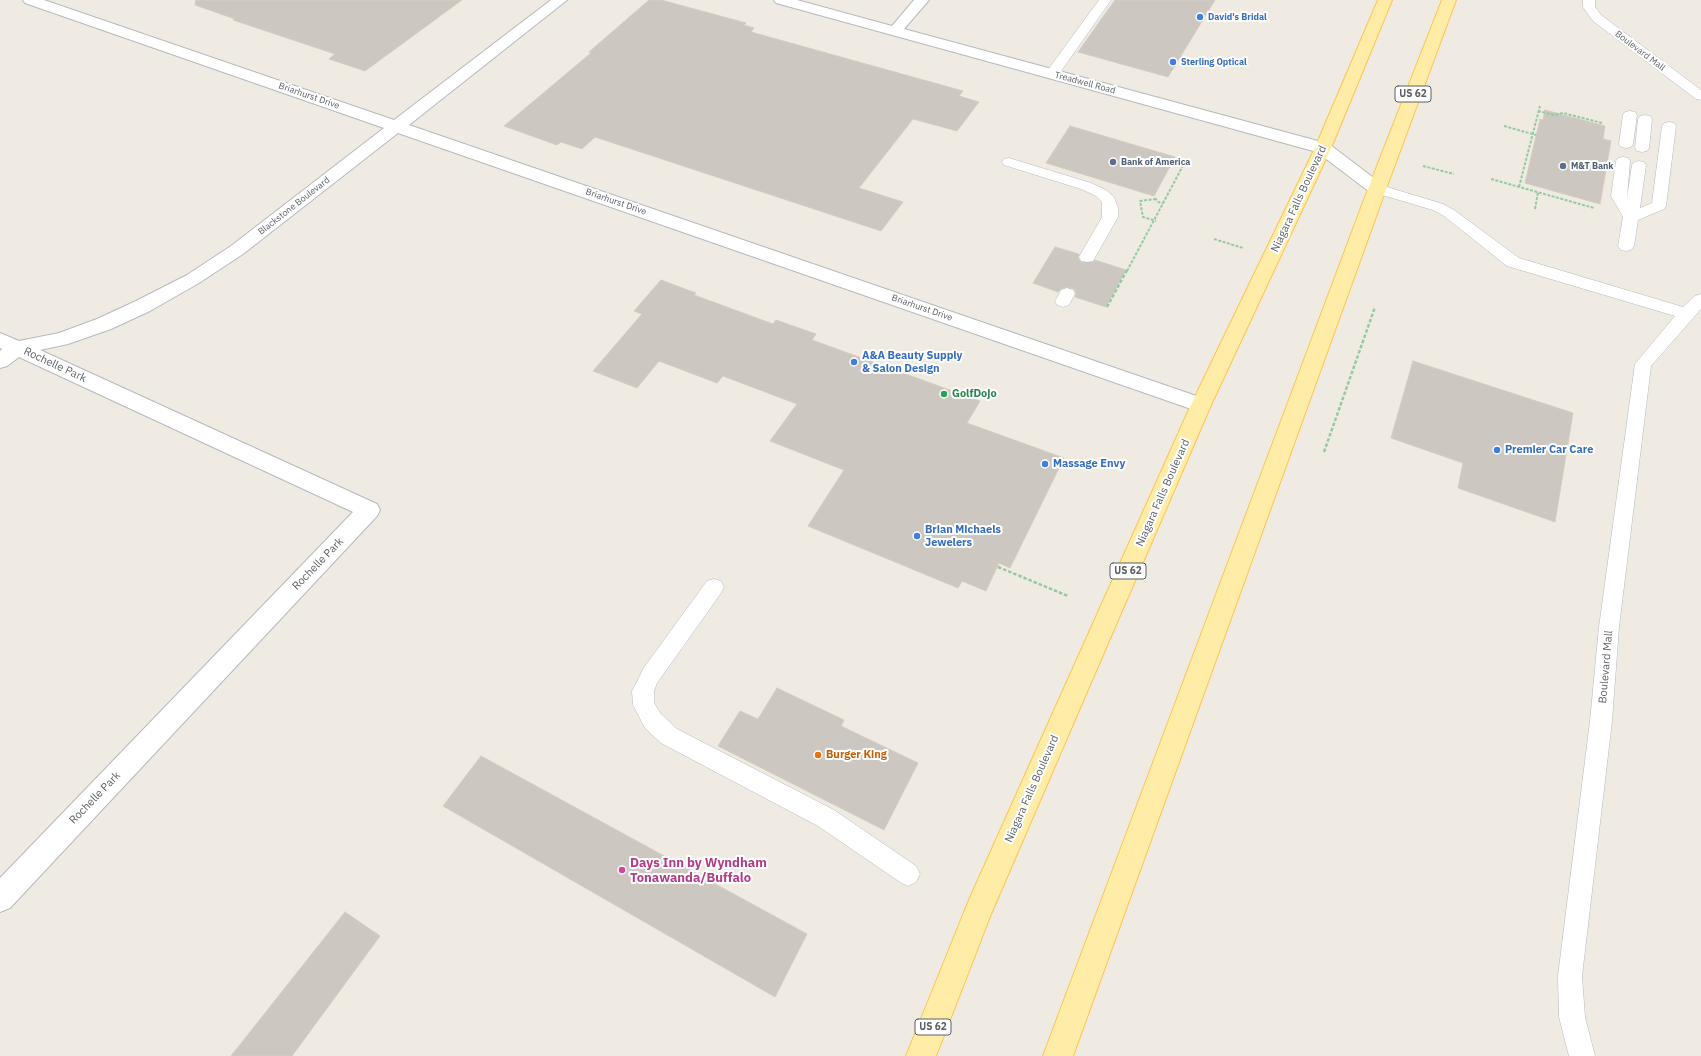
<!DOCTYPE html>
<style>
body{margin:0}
canvas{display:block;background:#efebe2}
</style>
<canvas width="1701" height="1056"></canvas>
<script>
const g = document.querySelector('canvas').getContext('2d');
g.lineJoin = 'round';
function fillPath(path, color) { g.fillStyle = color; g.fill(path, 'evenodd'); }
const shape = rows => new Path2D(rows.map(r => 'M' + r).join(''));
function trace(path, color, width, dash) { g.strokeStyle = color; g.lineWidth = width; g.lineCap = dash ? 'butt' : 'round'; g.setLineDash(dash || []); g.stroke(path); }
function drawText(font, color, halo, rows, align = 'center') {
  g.font = font + ' "IBM Plex Sans",sans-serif'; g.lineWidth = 4; g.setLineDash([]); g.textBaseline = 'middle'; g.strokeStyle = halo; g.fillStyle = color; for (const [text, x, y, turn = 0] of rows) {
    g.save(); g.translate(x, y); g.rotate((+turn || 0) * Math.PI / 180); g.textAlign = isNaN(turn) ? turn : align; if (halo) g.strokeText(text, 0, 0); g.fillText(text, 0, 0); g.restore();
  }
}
const building = shape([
 [196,0,462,0,365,71,329,59,335,54,233,20,235,19,195,5,196,0],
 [649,0,661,0,746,23,744,25,754,28,751,32,963,91,959,96,979,102,957,131,913,119,859,188,903,202,881,231,595,137,582,149,561,142,557,145,504,126,591,53,589,52,649,0],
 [1115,0,1215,0,1168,77,1078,52,1115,0],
 [1545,110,1605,126,1603,139,1611,141,1600,204,1525,183,1540,119,1543,120,1545,110],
 [1070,126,1175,157,1154,196,1046,163,1070,126],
 [1055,247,1079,254,1078,258,1081,262,1093,262,1095,260,1126,270,1106,307,1075,297,1076,293,1074,289,1067,287,1061,289,1058,292,1033,283,1055,247],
 [661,280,696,293,694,295,773,324,776,320,816,334,812,340,980,401,967,423,1064,458,1010,568,999,563,986,591,962,581,958,588,808,526,844,470,770,441,797,404,723,376,717,383,659,361,637,388,593,371,642,314,634,311,661,280],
 [1413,361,1573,413,1555,522,1458,488,1463,463,1391,438,1413,361],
 [777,688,844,720,841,726,918,763,884,830,718,746,740,711,758,719,777,688],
 [481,756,807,934,775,997,443,806,481,756],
 [345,912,380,936,292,1056,231,1056,345,912]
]);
fillPath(building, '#ccc8c1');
trace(building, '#d4cdc0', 1);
const lane = shape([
 [1099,0,1111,0,1057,77,1047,77,1045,74,1099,0],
 [1583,0,1595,0,1595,7,1601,15,1701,90,1701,100,1696,99,1593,21,1583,7,1583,0],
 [1630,111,1635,112,1637,115,1633,144,1631,147,1626,148,1621,147,1619,144,1623,115,1625,112,1630,111],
 [1645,115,1650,116,1652,119,1649,148,1647,151,1642,152,1637,151,1635,148,1638,119,1640,116,1645,115],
 [1669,122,1674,123,1676,126,1666,206,1664,209,1638,220,1634,246,1631,250,1626,251,1621,250,1618,246,1623,217,1611,196,1616,161,1618,158,1623,157,1628,158,1630,161,1627,198,1632,165,1634,162,1639,161,1644,162,1646,165,1640,208,1652,203,1662,126,1664,123,1669,122],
 [1009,158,1091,183,1106,190,1114,197,1118,208,1118,217,1093,261,1087,262,1081,261,1079,257,1102,217,1102,202,1096,196,1081,189,1004,165,1002,162,1004,159,1009,158],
 [1377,184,1443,204,1454,210,1519,258,1683,307,1695,296,1701,294,1701,309,1651,366,1619,627,1612,721,1582,976,1585,1017,1595,1056,1569,1056,1559,1017,1558,976,1590,721,1599,627,1635,364,1675,316,1507,266,1444,216,1433,210,1372,192,1370,189,1372,186,1377,184],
 [1067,288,1073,290,1075,294,1071,301,1069,305,1063,307,1057,305,1055,301,1059,294,1061,290,1067,288],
 [714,579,721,581,724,587,721,593,657,683,654,691,654,703,661,714,677,729,834,810,916,866,920,874,916,882,908,886,900,882,818,826,661,743,645,728,633,705,632,691,636,684,643,669,707,581,714,579]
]);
const street = shape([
 [23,0,44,0,394,120,551,0,567,0,409,125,1208,400,1211,405,1208,410,1201,413,1194,410,398,133,243,254,199,283,150,311,111,329,68,344,40,350,377,504,380,510,377,516,10,908,0,912,0,878,353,512,19,357,7,366,0,368,0,351,2,349,0,348,0,333,19,341,59,333,97,319,136,301,187,275,231,246,384,128,25,3,23,0],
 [774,0,797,0,892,26,914,0,929,0,904,29,1329,144,1383,185,1386,189,1383,193,1377,194,1371,193,1317,152,776,3,774,0]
]);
const primary = shape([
 [1378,0,1392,0,1331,148,1211,405,991,914,936,1056,906,1056,969,900,1191,405,1315,148,1378,0],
 [1442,0,1456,0,1386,189,1073,1056,1043,1056,1368,189,1442,0]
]);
trace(lane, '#b5b9be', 1);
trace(street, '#b5b9be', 2);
trace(primary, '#ffc44b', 2);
trace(shape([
 [1538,111,1554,115,1563,113,1602,123],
 [1504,126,1536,135],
 [1423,166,1454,174],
 [1491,179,1594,208],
 [1519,187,1540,106],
 [1155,198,1158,202,1163,203],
 [1156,199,1140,201,1143,217,1156,221],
 [1535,209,1538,192],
 [1214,239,1243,248],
 [1127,271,1187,158]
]), '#94caa1', 2, [3, 1.5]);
trace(shape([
 [1107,307,1127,270],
 [1324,452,1375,307],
 [998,567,1068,596]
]), '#94caa1', 2.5, [3.5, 2]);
fillPath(lane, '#fff');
fillPath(street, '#fff');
fillPath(primary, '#ffeda7');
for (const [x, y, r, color] of [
 [1200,17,4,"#3f7fe0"],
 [1173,62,4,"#3f7fe0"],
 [1113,162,4,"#5c6f8a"],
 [1563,166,4,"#5c6f8a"],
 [854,362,4,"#3f7fe0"],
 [944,394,4,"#2e9e5b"],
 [1497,450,4,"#3f7fe0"],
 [1045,464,4,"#3f7fe0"],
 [917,536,4,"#3f7fe0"],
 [818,755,4,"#e8710a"],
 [622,870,4,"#d1479c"]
]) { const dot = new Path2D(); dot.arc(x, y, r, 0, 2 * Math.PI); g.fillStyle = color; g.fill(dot); trace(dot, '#fff', 1.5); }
drawText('bold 9px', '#366cbe', '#fff', [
 ["David's Bridal",1208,17],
 ["Sterling Optical",1181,62]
], 'left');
drawText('9px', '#5a5f64', '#fff', [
 ["Boulevard Mall",1640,51,37],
 ["Treadwell Road",1085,83,15],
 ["Briarhurst Drive",309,96,19],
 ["Briarhurst Drive",616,202,19],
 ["Blackstone Boulevard",294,206,-38],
 ["Briarhurst Drive",922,308,19]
]);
drawText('bold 9px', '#4e5e75', '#fff', [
 ["Bank of America",1121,162],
 ["M&T Bank",1571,166]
], 'left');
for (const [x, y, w] of [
 [1413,94,36],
 [1128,571,36],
 [933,1027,36]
]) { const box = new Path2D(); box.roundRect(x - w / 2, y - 8, w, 16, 3); g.fillStyle = '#fff'; g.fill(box); trace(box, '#5a5f64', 1); }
drawText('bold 10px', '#5a5f64', null, [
 ["US 62",1413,94],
 ["US 62",1128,571],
 ["US 62",933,1027]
]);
drawText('11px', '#5a5f64', '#fff', [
 ["Niagara Falls Boulevard",1299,199,-65],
 ["Rochelle Park",55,365,25],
 ["Niagara Falls Boulevard",1163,493,-66],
 ["Rochelle Park",318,564,-46],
 ["Boulevard Mall",1606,667,-85],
 ["Niagara Falls Boulevard",1032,789,-66],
 ["Rochelle Park",95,798,-46]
]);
drawText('bold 11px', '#366cbe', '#fff', [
 ["A&A Beauty Supply",862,356],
 ["& Salon Design",862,369],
 ["Premier Car Care",1505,450],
 ["Massage Envy",1053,464],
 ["Brian Michaels",925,530],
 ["Jewelers",925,543]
], 'left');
drawText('bold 11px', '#27864d', '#fff', [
 ["GolfDojo",952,394]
], 'left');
drawText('bold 11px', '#c56008', '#fff', [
 ["Burger King",826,755]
], 'left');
drawText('bold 13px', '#b23c85', '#fff', [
 ["Days Inn by Wyndham",630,863],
 ["Tonawanda/Buffalo",630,878]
], 'left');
</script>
